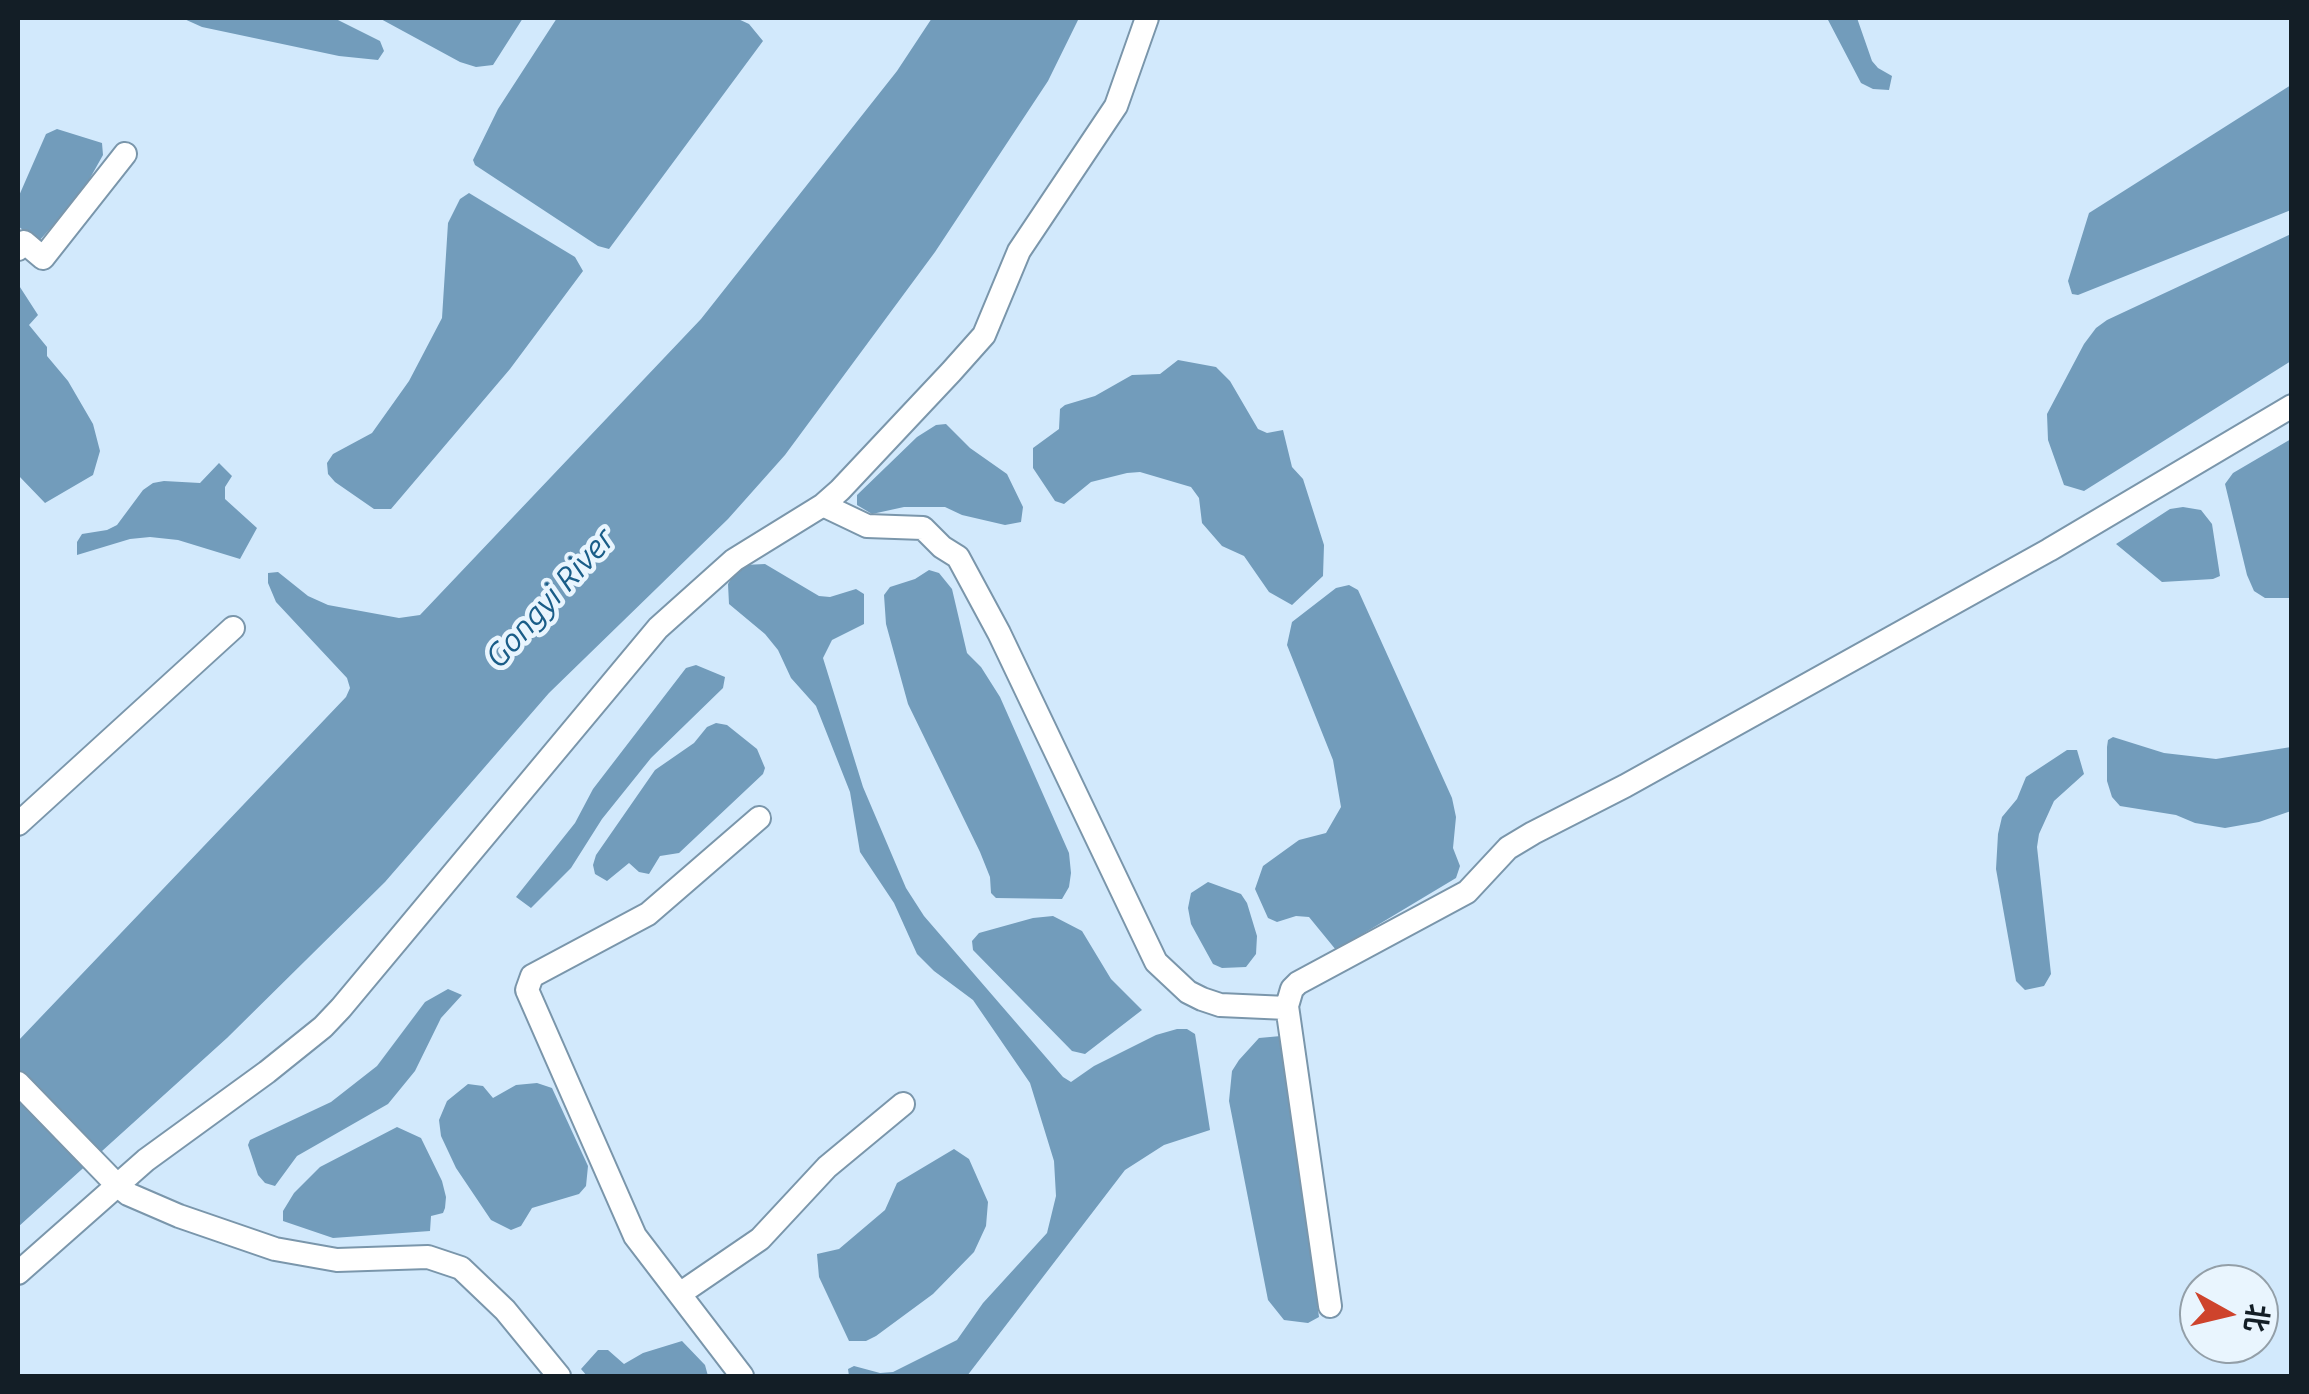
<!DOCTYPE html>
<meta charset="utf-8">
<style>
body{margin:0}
#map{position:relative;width:2309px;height:1394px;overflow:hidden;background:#d2e9fc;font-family:Ubuntu,"Noto Sans SC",sans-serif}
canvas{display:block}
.frame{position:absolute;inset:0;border:20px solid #131e26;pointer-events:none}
.north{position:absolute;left:2179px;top:1264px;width:100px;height:100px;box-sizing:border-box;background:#e9f5fe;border:2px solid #939fa8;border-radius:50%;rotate:98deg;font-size:28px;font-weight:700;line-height:40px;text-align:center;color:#131e26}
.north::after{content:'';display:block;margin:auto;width:35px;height:45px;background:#ce432c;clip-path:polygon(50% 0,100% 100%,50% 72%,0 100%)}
</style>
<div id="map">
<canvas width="2309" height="1394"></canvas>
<div class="frame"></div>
<div class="north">北</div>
</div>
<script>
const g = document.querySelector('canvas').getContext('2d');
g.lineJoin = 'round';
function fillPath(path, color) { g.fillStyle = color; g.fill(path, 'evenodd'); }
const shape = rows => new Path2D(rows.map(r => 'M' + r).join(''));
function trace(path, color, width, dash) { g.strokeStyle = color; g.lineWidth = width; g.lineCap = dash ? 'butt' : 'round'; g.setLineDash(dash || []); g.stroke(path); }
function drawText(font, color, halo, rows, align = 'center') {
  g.font = font + ' Ubuntu,sans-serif'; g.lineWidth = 9; g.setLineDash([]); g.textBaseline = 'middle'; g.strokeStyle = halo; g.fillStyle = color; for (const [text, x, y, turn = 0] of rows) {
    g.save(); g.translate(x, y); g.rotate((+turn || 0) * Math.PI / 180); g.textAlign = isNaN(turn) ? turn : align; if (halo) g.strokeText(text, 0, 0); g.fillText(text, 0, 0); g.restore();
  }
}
fillPath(shape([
 [182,18,334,18,380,41,384,51,378,60,339,56,202,27],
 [379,18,523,18,493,65,476,67,460,62],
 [557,18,736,18,749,24,763,41,609,249,598,246,475,165,473,160,498,109],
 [932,18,1079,18,1048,81,935,252,785,455,728,519,549,693,385,882,227,1038,18,1227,18,1041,346,697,350,688,347,678,276,602,268,583,268,573,278,572,308,596,328,605,399,618,420,615,701,319,897,71],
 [1827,18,1857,18,1872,61,1878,68,1892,76,1889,90,1873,89,1861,83],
 [2291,85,2291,210,2078,295,2072,294,2068,281,2089,213],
 [57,129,102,143,103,155,80,196,38,242,18,226,18,198,46,134],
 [469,193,575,257,583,271,510,369,391,509,374,509,335,482,328,474,327,463,333,454,372,433,409,381,442,318,448,223,460,199],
 [2291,234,2291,361,2084,491,2064,485,2048,440,2047,414,2084,344,2096,328,2107,320],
 [18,284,38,315,29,325,47,347,47,356,68,381,93,424,100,451,93,475,45,503,18,475],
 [1178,360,1216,367,1230,381,1258,429,1267,433,1283,430,1292,467,1303,479,1324,545,1323,576,1292,605,1269,592,1244,556,1222,546,1202,523,1199,498,1191,487,1140,472,1127,473,1091,482,1064,504,1055,501,1033,468,1033,448,1059,429,1060,409,1065,405,1095,396,1132,375,1160,374],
 [946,424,970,448,1007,474,1023,507,1021,522,1005,525,962,515,945,507,904,507,872,514,857,505,857,495,917,437,936,425],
 [2291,439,2291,598,2265,598,2254,591,2247,575,2225,484,2233,473],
 [219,463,232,476,225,487,225,499,257,528,240,559,178,540,150,537,130,539,77,555,77,542,82,534,107,530,117,525,143,490,153,483,164,481,200,483],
 [2183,507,2201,510,2212,524,2220,576,2213,579,2162,582,2116,544,2170,509],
 [765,564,819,596,830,597,856,589,864,594,864,624,832,640,823,658,863,787,906,888,924,916,1063,1077,1071,1082,1094,1066,1156,1035,1177,1029,1187,1029,1195,1034,1210,1130,1164,1145,1125,1170,967,1376,849,1376,848,1369,854,1366,880,1373,893,1372,957,1340,983,1303,1047,1233,1056,1196,1054,1161,1030,1083,973,1000,934,971,917,954,894,903,860,852,850,792,816,706,791,678,778,650,765,634,729,604,728,584,735,572,744,565],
 [929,570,939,573,952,589,967,653,981,667,1000,697,1069,853,1071,873,1069,887,1062,899,996,898,991,893,990,877,980,852,908,704,886,624,884,595,890,587,915,579],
 [1349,585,1358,590,1452,798,1456,817,1453,848,1460,866,1456,878,1336,950,1309,917,1296,916,1277,922,1268,918,1255,889,1263,866,1299,840,1326,833,1341,807,1333,760,1287,645,1292,622,1336,588],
 [696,665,725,677,723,688,651,758,602,819,571,868,531,908,516,897,575,823,593,789,686,668],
 [716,723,727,725,757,749,765,768,763,774,679,853,660,856,649,874,639,872,629,863,607,881,595,874,593,865,596,855,655,770,694,743,707,727],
 [2113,737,2164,753,2216,759,2291,747,2291,811,2259,822,2225,828,2195,823,2176,815,2120,806,2112,797,2107,781,2107,747,2108,740],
 [2067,750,2077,750,2084,774,2054,801,2039,834,2037,847,2051,974,2044,986,2025,990,2016,981,1996,869,1998,834,2002,817,2017,799,2026,777],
 [1208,882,1241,894,1247,903,1257,936,1256,954,1246,967,1222,968,1213,964,1191,924,1188,908,1191,893],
 [1053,916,1082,931,1111,979,1142,1010,1085,1054,1072,1051,973,950,972,941,979,933,1033,918],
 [448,989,462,995,441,1018,415,1071,388,1104,297,1156,275,1186,265,1183,258,1175,248,1145,250,1140,331,1102,377,1066,425,1002],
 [1281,1036,1319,1317,1308,1323,1284,1320,1268,1300,1229,1101,1232,1071,1239,1060,1259,1038],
 [537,1083,552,1088,588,1166,586,1186,579,1194,532,1208,521,1226,511,1230,491,1220,456,1168,441,1136,439,1120,447,1101,468,1084,483,1086,493,1098,516,1085],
 [397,1127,421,1138,442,1181,446,1197,445,1208,443,1213,431,1216,430,1231,333,1238,283,1221,283,1211,294,1193,320,1167],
 [954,1149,969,1159,988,1202,986,1226,974,1252,933,1294,876,1336,866,1341,849,1341,819,1277,817,1254,839,1249,885,1210,897,1183],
 [682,1341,705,1365,708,1376,587,1376,581,1369,598,1350,608,1350,624,1364,643,1353]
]), '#729cbb');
const minor = shape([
 [18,249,24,242,43,258,125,154],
 [823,505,867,526,923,528,942,547,958,557,999,633,1156,962,1188,992,1202,999,1220,1005,1287,1008],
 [18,824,233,628],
 [18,1083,117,1185,128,1194,179,1216,275,1249,337,1260,428,1257,461,1268,505,1310,559,1376],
 [18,1273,146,1160,267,1072,323,1027,341,1008,658,628,734,560,823,505,840,490,951,372,984,335,1019,251,1116,106,1147,18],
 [681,1293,760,1239,827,1167,903,1104],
 [1330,1306,1287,1006,1292,989,1298,983,1467,892,1508,848,1533,833,1625,786,2049,550,2292,406],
 [742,1376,635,1236,527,990,532,976,648,914,759,818]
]);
trace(minor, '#7a96ab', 26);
trace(minor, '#fff', 22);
drawText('italic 32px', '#1a5d88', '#e9f5fe', [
 ["Gongyi River",550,598,-48]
]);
</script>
